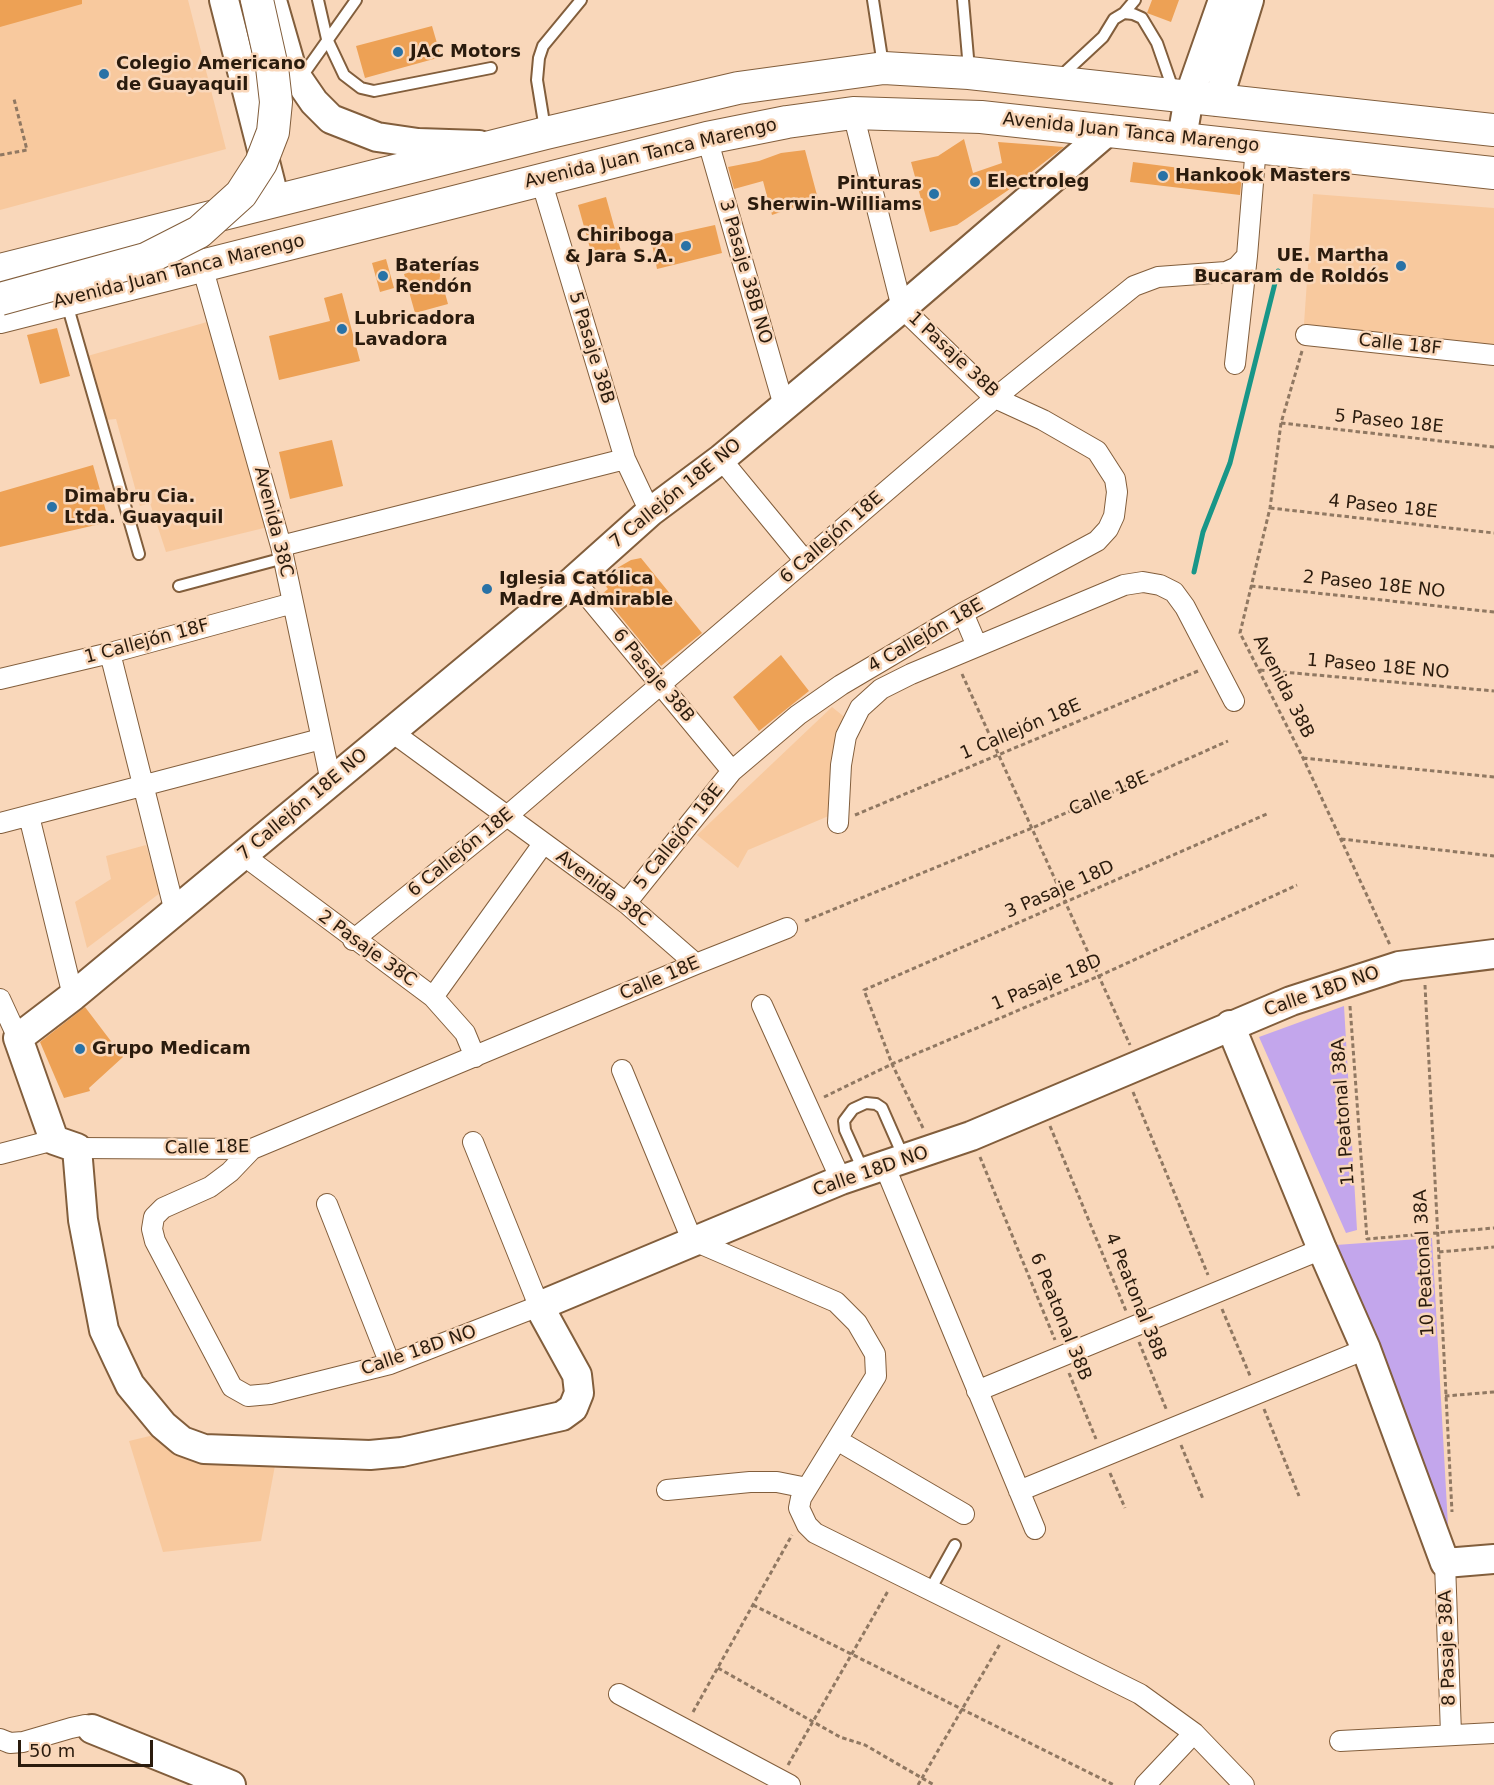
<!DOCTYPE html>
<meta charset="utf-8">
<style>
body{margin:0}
#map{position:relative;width:1494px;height:1785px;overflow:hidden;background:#f9d7ba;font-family:"DejaVu Sans",sans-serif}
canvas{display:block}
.scale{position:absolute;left:18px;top:1740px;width:135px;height:27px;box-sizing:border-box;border:3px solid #2a1b0d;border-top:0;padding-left:8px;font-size:18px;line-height:21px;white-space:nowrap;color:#2a1b0d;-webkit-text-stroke:4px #f9d7ba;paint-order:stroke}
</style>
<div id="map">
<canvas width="1494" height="1785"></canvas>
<div class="scale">50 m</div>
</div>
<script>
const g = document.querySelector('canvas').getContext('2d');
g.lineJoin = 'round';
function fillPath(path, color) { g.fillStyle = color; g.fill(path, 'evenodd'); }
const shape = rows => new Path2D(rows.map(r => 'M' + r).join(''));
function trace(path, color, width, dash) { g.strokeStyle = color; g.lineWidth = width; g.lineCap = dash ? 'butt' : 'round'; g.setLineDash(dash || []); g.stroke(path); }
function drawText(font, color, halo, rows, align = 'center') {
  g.font = font + ' "DejaVu Sans",sans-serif'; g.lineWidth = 5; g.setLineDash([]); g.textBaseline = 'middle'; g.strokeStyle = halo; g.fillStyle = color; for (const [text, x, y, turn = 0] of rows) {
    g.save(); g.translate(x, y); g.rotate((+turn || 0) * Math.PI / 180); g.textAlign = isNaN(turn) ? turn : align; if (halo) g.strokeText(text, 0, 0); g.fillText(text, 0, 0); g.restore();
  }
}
fillPath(shape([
 [0,0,188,0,226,149,0,210],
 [1313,194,1494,208,1494,345,1304,324],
 [207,322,268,527,166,552,150,503,140,506,116,419,105,420,95,376,90,377,84,357],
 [832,707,847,719,831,815,748,850,738,868,697,835],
 [146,845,160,893,87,948,75,902,111,879,106,856],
 [158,1434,181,1457,276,1460,261,1541,163,1552,129,1441]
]), '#f8c99e');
fillPath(shape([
 [1344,1006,1357,1230,1346,1233,1259,1037],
 [1432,1238,1448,1526,1336,1245]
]), '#c3a6ec');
trace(shape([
 [1194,572,1203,532,1230,463,1278,271]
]), '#189688', 5);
fillPath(shape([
 [0,0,82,0,82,4,0,27],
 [1152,0,1179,0,1171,22,1147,13],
 [432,26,441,57,365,78,356,46],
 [964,139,973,173,1002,163,998,142,1064,147,1007,191,957,225,930,232,911,162,938,156],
 [805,150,818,199,772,215,763,181,734,189,728,167,759,161,781,153],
 [1133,162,1242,176,1240,195,1130,182],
 [606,197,621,251,593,259,578,205],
 [715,225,722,253,657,269,651,239],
 [386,259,394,288,380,292,372,263],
 [437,264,448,304,415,313,404,274],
 [342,293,360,361,279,380,269,336,330,321,324,298],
 [57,328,70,376,40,384,27,335],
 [332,440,343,486,290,499,279,452],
 [93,465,109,522,0,547,0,492],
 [641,558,702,633,661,666,602,594,608,589,603,583,612,571,631,560],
 [781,655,809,691,759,731,733,697],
 [85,1007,123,1057,89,1088,90,1091,64,1098,40,1042]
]), '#eda155');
const lane = shape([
 [318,0,327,39,344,75,361,88,374,91,491,68],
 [873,0,883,65],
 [963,0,969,69],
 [1124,13,1135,0],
 [1060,77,1103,37,1114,19,1124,13,1133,14,1142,18,1157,43,1174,92],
 [300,79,356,0],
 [545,129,537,80,539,58,543,46,581,0],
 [67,304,139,554],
 [179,586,284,558],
 [863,1170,845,1130,844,1121,853,1109,866,1103,876,1104,882,1108,904,1158],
 [930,1590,955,1545]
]);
const street = shape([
 [707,138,784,406],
 [541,180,625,459,650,512],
 [202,266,281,546,331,782],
 [1306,335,1494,355],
 [1235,364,1247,256],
 [721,459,805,561],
 [281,546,625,459],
 [574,580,732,771],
 [963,613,977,646],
 [110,653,175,912],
 [0,679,110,653,293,603],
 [392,732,626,903,696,964],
 [29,816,73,996],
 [0,823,321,739],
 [838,823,841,765,846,736,860,708,881,689,911,674,1124,585,1143,582,1160,585,1174,592,1185,607,1234,701],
 [243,855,433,997,465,1033,475,1057],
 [626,903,732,771,798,715,841,685,963,613,1097,541,1108,529,1114,516,1117,492,1115,479,1097,451,1043,420,995,398,902,308,853,113],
 [353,940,507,816,995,398,1134,286,1158,277,1226,272,1237,267,1247,256,1256,146],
 [433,997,543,844],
 [0,999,18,1038],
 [762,1005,841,1180],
 [622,1070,692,1240,836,1302,857,1323,875,1354,876,1376,801,1498,799,1508,807,1525,815,1533,1140,1694,1194,1733,1244,1785],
 [77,1148,252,1149,696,964,787,928],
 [252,1149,230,1172,210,1187,163,1208,154,1217,152,1229,155,1241,232,1387,248,1396,270,1394,390,1364,539,1306,473,1142],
 [0,1154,54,1140],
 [885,1167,1035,1529],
 [327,1204,390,1364],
 [977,1391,1322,1249],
 [837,1440,964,1514],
 [667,1490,750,1482,777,1482,807,1488],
 [1019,1491,1366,1349],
 [1445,1563,1451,1734],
 [619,1694,790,1785],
 [0,1739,10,1743,23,1742,71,1728,85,1725,92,1729],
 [1340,1741,1494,1733],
 [1145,1785,1194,1733]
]);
const secondary = shape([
 [224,0,275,201],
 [273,4,292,70,314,102,331,119,377,137,418,143,479,145],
 [1218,101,1249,0],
 [1109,130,902,308,721,459,650,512,574,580,73,996,18,1038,54,1140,77,1148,83,1220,104,1330,118,1360,130,1385,163,1425,182,1441,204,1449,370,1455,402,1452,562,1416,573,1408,579,1393,577,1375,539,1306,841,1180,971,1136,1291,1001,1399,966,1494,954],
 [1182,138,1189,97,1223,0],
 [1230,1025,1322,1249,1366,1349,1445,1563,1494,1559],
 [92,1729,231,1785]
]);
const primary = shape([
 [0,270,546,133,738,88,884,68,969,73,1494,130],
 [0,317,707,138,787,122,853,113,981,117,1494,173]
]);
trace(lane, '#825e3c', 14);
trace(street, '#825e3c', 22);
trace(secondary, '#825e3c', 32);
trace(primary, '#825e3c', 34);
trace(shape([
 [0,155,27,150,14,99],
 [1302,351,1281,423,1270,508,1240,633,1303,758,1390,945],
 [1281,423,1494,447],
 [1270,508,1494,533],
 [1251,586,1494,612],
 [1260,670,1494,691],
 [962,674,1130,1045],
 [1303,758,1494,777],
 [855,815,1198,671],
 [1341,839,1494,856],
 [805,921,1032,828,1228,741],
 [1425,985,1452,1512],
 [1350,1006,1367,1239,1494,1228],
 [1133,1092,1208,1275],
 [824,1097,892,1064,1099,976,1297,885],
 [1050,1126,1126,1311],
 [923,1128,892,1064,864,990,1267,814],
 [980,1157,1055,1340],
 [1439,1252,1494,1247],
 [1222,1309,1251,1378],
 [1139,1342,1167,1411],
 [1069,1373,1096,1439],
 [1445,1396,1494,1392],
 [1264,1409,1299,1496],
 [1181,1445,1203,1499],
 [1110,1473,1125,1508],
 [753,1605,1114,1785],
 [718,1668,840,1737,865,1745,934,1785],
 [693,1712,792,1535],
 [788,1765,888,1591],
 [918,1785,1000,1644]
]), '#907862', 3, [4.5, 3]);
trace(lane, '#fff', 10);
trace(street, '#fff', 20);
trace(secondary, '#fff', 28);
trace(primary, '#fff', 32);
const primaryBridge = shape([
 [0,299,146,259,199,232,241,194,261,163,273,132,276,102,272,67,257,0]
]);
trace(primaryBridge, '#825e3c', 34, []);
trace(primaryBridge, '#fff', 32);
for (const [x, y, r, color] of [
 [398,52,6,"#2972a6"],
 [104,74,6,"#2972a6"],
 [1163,176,6,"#2972a6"],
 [975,182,6,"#2972a6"],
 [934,194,6,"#2972a6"],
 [686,246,6,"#2972a6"],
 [1401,266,6,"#2972a6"],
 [383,276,6,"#2972a6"],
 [342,329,6,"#2972a6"],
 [52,507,6,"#2972a6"],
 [487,589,6,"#2972a6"],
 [80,1049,6,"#2972a6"]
]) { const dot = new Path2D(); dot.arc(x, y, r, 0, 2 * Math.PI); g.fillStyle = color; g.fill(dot); trace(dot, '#f9d7ba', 2); }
drawText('bold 18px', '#2a1b0d', '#f9d7ba', [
 ["JAC Motors",410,52],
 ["Colegio Americano",116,64],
 ["de Guayaquil",116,85],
 ["Hankook Masters",1175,176],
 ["Electroleg",987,182],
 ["Pinturas",922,184,"right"],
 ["Sherwin-Williams",922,205,"right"],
 ["Chiriboga",674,236,"right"],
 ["& Jara S.A.",674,257,"right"],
 ["UE. Martha",1389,256,"right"],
 ["Bucaram de Roldós",1389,277,"right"],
 ["Baterías",395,266],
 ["Rendón",395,287],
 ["Lubricadora",354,319],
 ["Lavadora",354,340],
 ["Dimabru Cia.",64,497],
 ["Ltda. Guayaquil",64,518],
 ["Iglesia Católica",499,579],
 ["Madre Admirable",499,600],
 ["Grupo Medicam",92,1049]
], 'left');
drawText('18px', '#2a1b0d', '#f9d7ba', [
 ["Avenida Juan Tanca Marengo",1131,133,6],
 ["Avenida Juan Tanca Marengo",651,154,-13],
 ["Avenida Juan Tanca Marengo",179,272,-14],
 ["3 Pasaje 38B NO",745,272,74],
 ["Calle 18F",1400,345,6],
 ["5 Pasaje 38B",591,348,73],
 ["1 Pasaje 38B",953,355,43],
 ["5 Paseo 18E",1389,422,6],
 ["7 Callejón 18E NO",676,494,-39],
 ["4 Paseo 18E",1383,507,6],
 ["Avenida 38C",273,522,76],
 ["6 Callejón 18E",832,538,-41],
 ["2 Paseo 18E NO",1374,585,6],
 ["4 Callejón 18E",926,636,-30],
 ["1 Callejón 18F",147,642,-15],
 ["1 Paseo 18E NO",1378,667,5],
 ["6 Pasaje 38B",653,676,50],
 ["Avenida 38B",1283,687,63],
 ["1 Callejón 18E",1021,730,-23],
 ["Calle 18E",1109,794,-24],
 ["7 Callejón 18E NO",303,805,-40],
 ["5 Callejón 18E",679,837,-51],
 ["6 Callejón 18E",461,853,-39],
 ["Avenida 38C",603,889,37],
 ["3 Pasaje 18D",1060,890,-24],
 ["2 Pasaje 38C",367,949,36],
 ["Calle 18E",660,979,-23],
 ["1 Pasaje 18D",1047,983,-23],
 ["Calle 18D NO",1322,992,-19],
 ["11 Peatonal 38A",1344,1112,-94],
 ["Calle 18E",207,1148,-1],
 ["Calle 18D NO",871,1172,-19],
 ["10 Peatonal 38A",1425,1263,-93],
 ["4 Peatonal 38B",1135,1297,68],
 ["6 Peatonal 38B",1060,1317,68],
 ["Calle 18D NO",419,1351,-19],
 ["8 Pasaje 38A",1448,1648,-92]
]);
</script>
